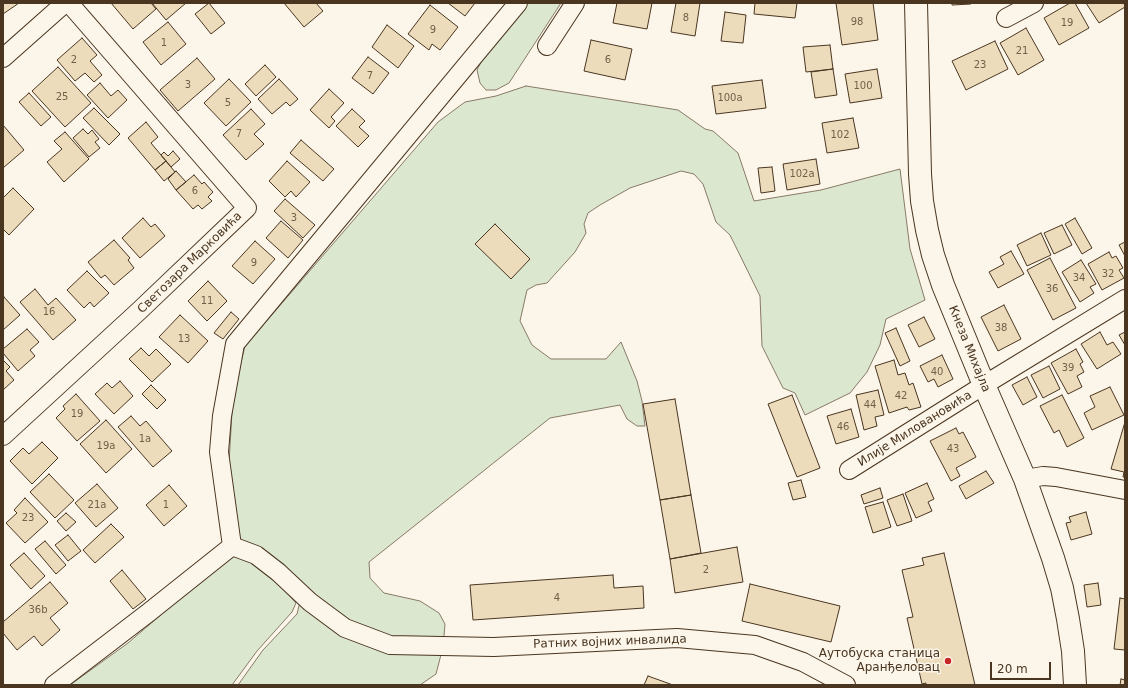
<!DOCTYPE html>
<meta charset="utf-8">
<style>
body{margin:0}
#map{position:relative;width:1128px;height:688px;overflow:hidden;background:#fbf6e9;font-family:"DejaVu Sans",sans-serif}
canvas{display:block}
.frame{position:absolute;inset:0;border:4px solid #4a3520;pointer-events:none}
.scale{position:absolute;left:990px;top:662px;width:61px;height:18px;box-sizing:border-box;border:2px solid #4a3520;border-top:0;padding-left:5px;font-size:12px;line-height:14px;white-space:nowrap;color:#4a3520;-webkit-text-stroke:3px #fbf6e9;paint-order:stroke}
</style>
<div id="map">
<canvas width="1128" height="688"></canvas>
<div class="frame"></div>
<div class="scale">20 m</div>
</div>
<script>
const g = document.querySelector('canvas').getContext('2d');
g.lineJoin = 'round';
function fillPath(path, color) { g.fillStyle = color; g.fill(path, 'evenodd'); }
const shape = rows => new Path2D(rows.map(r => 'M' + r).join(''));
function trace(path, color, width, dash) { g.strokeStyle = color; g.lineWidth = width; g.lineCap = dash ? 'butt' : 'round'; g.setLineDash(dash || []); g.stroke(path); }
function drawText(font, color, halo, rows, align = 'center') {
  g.font = font + ' "DejaVu Sans",sans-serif'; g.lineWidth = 3; g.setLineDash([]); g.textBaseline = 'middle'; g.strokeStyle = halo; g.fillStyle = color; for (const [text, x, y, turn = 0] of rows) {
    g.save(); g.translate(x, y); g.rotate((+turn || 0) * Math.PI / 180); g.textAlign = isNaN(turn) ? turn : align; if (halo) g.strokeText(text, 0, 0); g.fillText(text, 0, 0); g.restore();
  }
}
const green = shape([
 [524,3,561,3,509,83,496,90,486,90,480,83,477,70,484,56,524,3],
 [526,86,678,110,705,129,713,131,738,153,754,201,821,190,900,169,910,249,925,300,886,319,880,345,867,372,850,393,805,415,795,393,783,388,762,346,760,296,730,235,716,222,703,184,694,174,681,171,630,188,600,205,588,213,584,224,586,233,575,252,547,283,536,285,527,290,520,321,532,345,551,359,606,359,621,342,637,381,642,401,645,426,637,426,627,419,620,405,550,418,369,562,370,578,384,593,420,601,439,613,445,624,443,647,436,674,420,685,238,685,263,650,297,614,304,585,251,547,236,535,229,463,233,395,245,346,438,122,465,102,496,96,526,86],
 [235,554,264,568,296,603,292,612,257,651,232,685,70,685,128,643,219,565,235,554]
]);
fillPath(green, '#dce7d0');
trace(green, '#887966', 1);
const building = shape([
 [3,3,19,3,3,14,3,3],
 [111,3,151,3,156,9,133,29,111,3],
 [152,3,186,3,166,20,152,3],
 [209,3,225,23,211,34,195,14,209,3],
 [284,3,316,3,323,11,304,27,284,3],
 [448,3,475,3,465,16,448,3],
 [617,3,652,3,647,29,613,23,617,3],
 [676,3,700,3,695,36,671,32,676,3],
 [755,3,797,3,795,18,754,14,755,3],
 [836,3,873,3,878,40,842,45,836,3],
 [952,3,971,3,971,4,952,5,952,3],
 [1070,3,1075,3,1089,28,1059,45,1044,18,1070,3],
 [1086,3,1124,3,1125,7,1099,23,1086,3],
 [430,5,458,27,440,50,432,44,429,50,408,34,430,5],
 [725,12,746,15,743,43,721,41,725,12],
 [168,22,186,44,161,65,143,42,168,22],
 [387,25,414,46,398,68,372,47,387,25],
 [1026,28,1044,60,1018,75,1000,43,1026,28],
 [82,38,97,55,90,61,102,75,94,82,85,73,75,81,57,60,82,38],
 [591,40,632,49,625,80,584,71,591,40],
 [995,41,1008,69,966,90,952,61,995,41],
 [830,45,833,69,806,72,803,47,830,45],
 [368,57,389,73,373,94,352,78,368,57],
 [197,58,215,79,178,111,160,90,197,58],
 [265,65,276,77,256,96,245,84,265,65],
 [58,67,91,103,65,127,32,91,58,67],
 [833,69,837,95,815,98,811,72,833,69],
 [877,69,882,98,850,103,845,74,877,69],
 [229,79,251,102,226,126,204,103,229,79],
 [279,79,298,99,290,106,286,102,272,114,258,99,279,79],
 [762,80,766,108,716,114,712,86,762,80],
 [100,83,111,96,118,90,127,100,108,118,87,95,100,83],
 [329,89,344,103,331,117,335,121,329,128,310,110,329,89],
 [29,93,51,117,41,126,19,102,29,93],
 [94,108,120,134,109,145,83,118,94,108],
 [251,109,265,124,254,134,264,144,246,160,223,135,251,109],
 [352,109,365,121,359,127,369,136,358,147,336,126,352,109],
 [853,118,859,148,827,153,822,123,853,118],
 [146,122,158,137,151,143,166,161,155,170,128,138,146,122],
 [3,125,24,150,3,168,3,125],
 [83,129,88,134,92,130,99,139,95,142,100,148,89,157,73,138,83,129],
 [65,132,89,159,64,182,47,162,62,149,54,141,65,132],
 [301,140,334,169,323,181,290,153,301,140],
 [173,151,180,159,171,167,161,155,164,152,168,156,173,151],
 [816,159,820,184,787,190,783,164,816,159],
 [166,161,175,172,164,181,155,170,166,161],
 [287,161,310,182,296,197,291,191,285,197,269,181,287,161],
 [772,167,775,191,761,193,758,168,772,167],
 [176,171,186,182,176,190,168,179,176,171],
 [194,175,202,184,204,182,213,192,208,197,212,201,202,209,198,205,193,209,176,190,194,175],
 [13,188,34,209,9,235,3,229,3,198,13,188],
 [285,199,315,225,303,238,274,211,285,199],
 [143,218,151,227,155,224,165,236,140,258,122,238,143,218],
 [1075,218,1092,248,1082,254,1065,224,1075,218],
 [281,221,303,240,288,258,266,238,281,221],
 [495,224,530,259,511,279,475,244,495,224],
 [1062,225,1072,245,1054,254,1044,233,1062,225],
 [1041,233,1051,255,1027,266,1017,245,1041,233],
 [114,240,130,258,128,260,134,268,114,285,105,275,101,278,88,262,114,240],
 [255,241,275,259,253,284,232,266,255,241],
 [1125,242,1125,256,1119,245,1125,242],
 [1011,251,1024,274,998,288,989,272,1004,264,1000,257,1011,251],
 [1109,252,1112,258,1116,256,1123,268,1119,270,1124,278,1102,290,1088,264,1109,252],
 [1050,258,1076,308,1053,320,1027,270,1050,258],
 [1081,260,1096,284,1090,287,1094,293,1080,302,1062,272,1081,260],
 [87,271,109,293,94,307,90,302,84,308,67,290,87,271],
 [208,281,227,301,207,321,188,301,208,281],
 [35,289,48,305,56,298,76,320,53,340,20,302,35,289],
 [4,297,20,315,3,330,3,298,4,297],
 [1004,305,1021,339,998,351,981,317,1004,305],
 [231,312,239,319,223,339,214,333,231,312],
 [180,315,208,341,188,363,159,337,180,315],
 [924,317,935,339,919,347,908,325,924,317],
 [896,328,910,361,900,366,885,333,896,328],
 [27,329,39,342,30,350,35,356,18,371,3,353,3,349,27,329],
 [1100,332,1107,345,1113,342,1121,354,1097,369,1081,344,1100,332],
 [1125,332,1125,345,1119,335,1125,332],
 [141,348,149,356,156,349,171,364,152,382,129,359,141,348],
 [1076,349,1083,362,1080,364,1084,372,1077,376,1082,387,1068,394,1051,363,1076,349],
 [942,355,953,379,938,387,934,379,928,382,920,366,942,355],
 [3,360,10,367,6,371,14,380,3,390,3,360],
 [894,360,898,375,905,373,909,385,913,383,921,407,909,410,907,407,889,413,875,366,894,360],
 [1049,366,1060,389,1043,398,1031,375,1049,366],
 [1027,377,1037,397,1023,405,1012,385,1027,377],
 [120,381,133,396,114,414,95,394,107,383,112,388,120,381],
 [151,385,166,400,157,409,142,394,151,385],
 [1110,387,1124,415,1092,430,1084,413,1095,407,1090,396,1110,387],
 [878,390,884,415,875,417,877,426,864,430,856,395,878,390],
 [76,394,100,421,77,441,56,418,65,409,63,406,76,394],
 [792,395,820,468,797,477,768,404,792,395],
 [1062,395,1084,438,1067,447,1059,430,1054,433,1040,406,1062,395],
 [675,399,691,495,660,500,643,404,675,399],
 [851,409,859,437,836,444,827,416,851,409],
 [131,416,140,426,146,421,172,451,153,467,118,427,131,416],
 [106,420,132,449,106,473,80,444,106,420],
 [1125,422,1125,477,1123,477,1124,472,1111,469,1125,422],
 [956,428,959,434,963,432,976,457,956,468,960,476,951,481,930,441,956,428],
 [42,442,58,458,32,484,10,461,23,448,29,454,42,442],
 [986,471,994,483,966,499,959,486,986,471],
 [49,474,74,500,55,518,30,492,49,474],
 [801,480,806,497,793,500,788,483,801,480],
 [927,483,934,499,928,502,932,511,916,518,905,493,927,483],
 [97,484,118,508,96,527,75,503,97,484],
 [169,485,187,506,164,526,146,505,169,485],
 [880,488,883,498,864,504,861,495,880,488],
 [903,494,912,521,897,526,887,500,903,494],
 [691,495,701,553,670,559,660,500,691,495],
 [25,498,48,522,25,543,6,523,17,513,14,510,25,498],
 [883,502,891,527,873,533,865,507,883,502],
 [1086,512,1092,534,1071,540,1066,523,1071,522,1069,517,1086,512],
 [66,513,76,522,66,531,57,521,66,513],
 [111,524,124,537,95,563,83,550,111,524],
 [68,535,81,551,68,561,55,545,68,535],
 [45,541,66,565,56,574,35,549,45,541],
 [737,547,743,582,675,593,670,559,737,547],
 [24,553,45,576,31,589,10,565,24,553],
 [944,553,975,685,926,685,926,683,922,684,907,618,913,617,902,570,924,565,922,558,944,553],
 [122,570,146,599,133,609,110,581,122,570],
 [613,575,614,588,643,586,644,608,473,620,470,585,613,575],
 [50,582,68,603,50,618,60,630,42,646,34,636,17,650,3,633,3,622,50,582],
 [1098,583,1101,605,1087,607,1084,585,1098,583],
 [750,584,840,606,831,642,742,621,750,584],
 [1120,598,1125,599,1125,650,1114,649,1120,598],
 [648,676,673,685,644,685,648,676],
 [1121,679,1125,680,1125,685,1120,685,1121,679]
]);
fillPath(building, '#ecdcbc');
trace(building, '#4a3520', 1);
const street = shape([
 [518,3,235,344,222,416,219,452,232,546,256,555,278,572,310,602,345,628,390,645,494,647,677,638,755,645,803,662,846,685],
 [1006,18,1034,3],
 [547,46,575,3],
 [3,58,65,3],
 [3,436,139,311,247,208,69,3],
 [849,470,984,385,1125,299],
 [1025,479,1043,476,1056,477,1125,490],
 [54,685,148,613,232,546]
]);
const primary = shape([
 [916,3,920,174,922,201,927,230,933,255,943,285,984,385,1025,479,1053,558,1062,588,1068,619,1073,651,1075,685]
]);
trace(street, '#4a3520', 20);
trace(primary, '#4a3520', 24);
trace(street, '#fbf6e9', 18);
trace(primary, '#fbf6e9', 22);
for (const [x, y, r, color] of [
 [948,661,4,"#c62828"]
]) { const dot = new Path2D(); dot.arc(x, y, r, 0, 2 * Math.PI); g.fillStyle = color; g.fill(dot); trace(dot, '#fbf6e9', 1.5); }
drawText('10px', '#725f47', null, [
 ["8",686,18],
 ["98",857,22],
 ["19",1067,23],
 ["9",433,30],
 ["1",164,43],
 ["21",1022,51],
 ["2",74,60],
 ["6",608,60],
 ["23",980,65],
 ["7",370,76],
 ["3",188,85],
 ["100",863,86],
 ["25",62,97],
 ["100a",730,98],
 ["5",228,103],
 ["7",239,134],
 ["102",840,135],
 ["102a",802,174],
 ["6",195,191],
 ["3",294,218],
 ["9",254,263],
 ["32",1108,274],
 ["34",1079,278],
 ["36",1052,289],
 ["11",207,301],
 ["16",49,312],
 ["38",1001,328],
 ["13",184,339],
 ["39",1068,368],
 ["40",937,372],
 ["42",901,396],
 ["44",870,405],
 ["19",77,414],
 ["46",843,427],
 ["1a",145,439],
 ["19a",106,446],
 ["43",953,449],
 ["21a",97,505],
 ["1",166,505],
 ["23",28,518],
 ["2",706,570],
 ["4",557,598],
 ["36b",38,610]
]);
drawText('12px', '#4a3520', '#fbf6e9', [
 ["Светозара Марковића",190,263,-44],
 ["Кнеза Михајла",969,349,68],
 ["Илије Миловановића",915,429,-32],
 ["Ратних војних инвалида",610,642,-2]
]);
drawText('12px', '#4a3520', '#fbf6e9', [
 ["Аутобуска станица",940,654],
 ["Аранђеловац",940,668]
], 'right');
</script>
